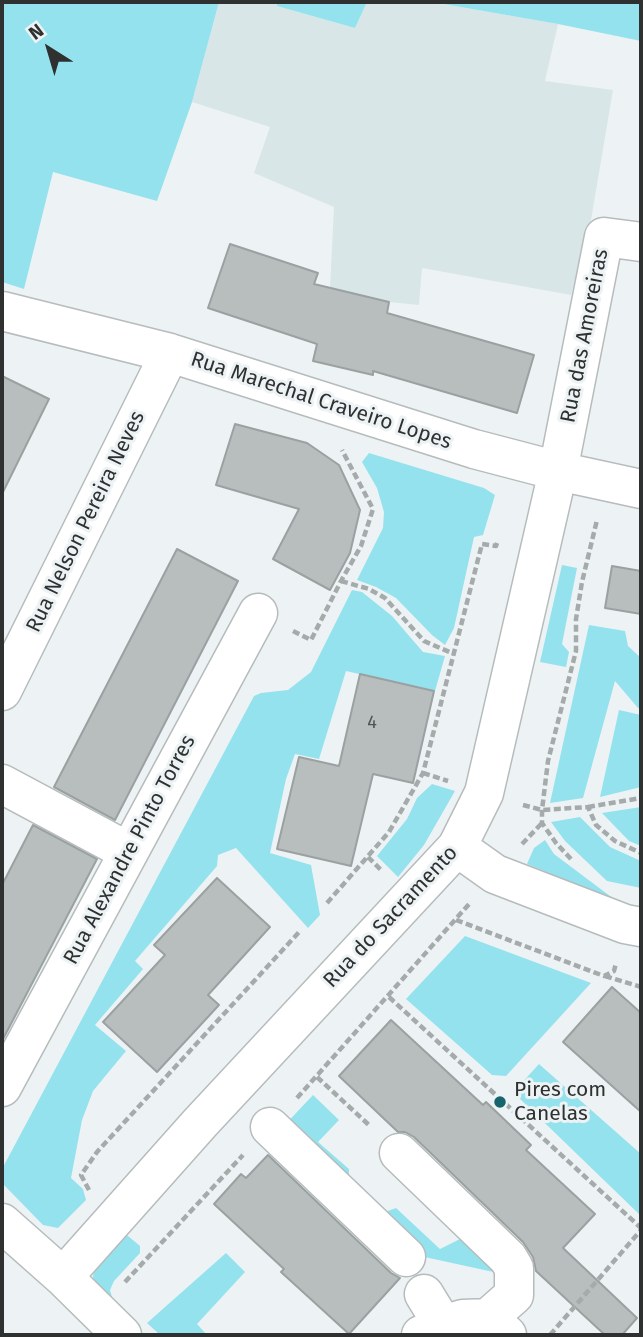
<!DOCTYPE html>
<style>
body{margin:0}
#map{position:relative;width:643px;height:1337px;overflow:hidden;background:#edf3f4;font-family:"Fira Sans",sans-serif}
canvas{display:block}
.frame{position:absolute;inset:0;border:4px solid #2f3131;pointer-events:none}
.north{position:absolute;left:14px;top:14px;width:70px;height:70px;-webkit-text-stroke:5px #edf3f4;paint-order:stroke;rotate:323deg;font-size:19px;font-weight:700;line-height:28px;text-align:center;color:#2f3131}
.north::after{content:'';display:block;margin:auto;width:24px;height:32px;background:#2f3131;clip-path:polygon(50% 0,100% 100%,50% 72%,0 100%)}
</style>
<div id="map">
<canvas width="643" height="1337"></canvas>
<div class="frame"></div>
<div class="north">N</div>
</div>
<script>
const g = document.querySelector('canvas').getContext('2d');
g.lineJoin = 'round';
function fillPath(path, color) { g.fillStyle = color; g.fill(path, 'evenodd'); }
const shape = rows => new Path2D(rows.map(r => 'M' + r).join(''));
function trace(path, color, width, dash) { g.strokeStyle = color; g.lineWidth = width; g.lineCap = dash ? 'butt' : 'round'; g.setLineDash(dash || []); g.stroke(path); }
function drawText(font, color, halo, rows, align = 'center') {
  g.font = font + ' "Fira Sans",sans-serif'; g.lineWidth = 6; g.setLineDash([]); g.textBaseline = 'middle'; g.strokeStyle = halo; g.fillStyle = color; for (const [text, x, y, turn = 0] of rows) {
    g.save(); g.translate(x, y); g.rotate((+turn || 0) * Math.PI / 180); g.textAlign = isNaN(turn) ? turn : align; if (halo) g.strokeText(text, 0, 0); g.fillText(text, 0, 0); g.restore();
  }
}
fillPath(shape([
 [219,2,277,2,277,6,355,28,367,2,432,2,558,24,545,81,613,90,591,220,571,295,422,268,419,305,389,302,330,288,334,207,254,173,270,127,192,102]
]), '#d8e6e8');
fillPath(shape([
 [2,2,219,2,192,102,157,201,53,172,24,289,2,282],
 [277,2,367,2,355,28,277,6],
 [432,2,641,2,641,41,558,24],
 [369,453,484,488,495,495,483,535,474,537,454,628,445,645,432,635,396,598,376,587,357,580,383,528,384,512,377,488,362,462],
 [562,565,577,568,562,644,569,652,566,667,540,662],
 [352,590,362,592,392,616,423,652,445,656,435,691,346,671,319,759,295,754,286,779,270,853,311,865,320,915,308,928,236,848,218,855,217,866,135,961,143,969,95,1025,126,1051,93,1091,82,1120,71,1178,83,1189,86,1200,58,1228,43,1225,2,1183,2,1169,254,696,261,693,288,690,311,672],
 [589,625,625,631,628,646,641,658,641,709,638,708,615,681,583,798,550,803],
 [619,710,641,715,641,787,600,797],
 [432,784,455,791,424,845,398,877,377,856,407,819,417,798],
 [641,807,641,846,629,841,602,813],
 [580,817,610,847,641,861,641,888,607,881,565,841,551,822],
 [545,840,554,854,618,902,527,864,534,848],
 [465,936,591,983,506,1076,492,1075,406,999],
 [539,1064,641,1154,641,1216,520,1099,518,1087],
 [313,1095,339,1120,318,1142,349,1169,349,1182,385,1212,396,1208,440,1249,464,1237,498,1273,420,1256,280,1130],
 [122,1231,140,1246,140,1253,114,1281,110,1290,116,1312,94,1285,93,1276,95,1267],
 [226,1253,245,1272,197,1324,207,1335,160,1335,147,1323]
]), '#94e2ed');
const building = shape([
 [230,244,318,273,314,284,389,302,387,313,534,355,517,413,373,371,373,375,313,361,317,344,208,308,230,244],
 [2,376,49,399,2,494,2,376],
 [235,424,307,443,339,465,360,510,350,553,330,590,273,559,299,509,216,485,235,424],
 [177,549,238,581,115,820,54,787,177,549],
 [612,566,641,571,641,614,605,608,612,566],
 [360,674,434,691,413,783,373,774,351,866,277,849,299,757,339,766,360,674],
 [33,825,97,859,2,1041,2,885,33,825],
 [217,878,270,927,208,995,219,1005,157,1072,103,1022,165,955,154,945,217,878],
 [612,987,641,1013,641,1112,563,1042,612,987],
 [391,1020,483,1105,486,1102,531,1145,526,1150,595,1214,563,1248,637,1318,622,1335,605,1335,578,1310,536,1271,533,1257,523,1242,414,1137,405,1132,398,1132,339,1076,391,1020],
 [268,1155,391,1273,400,1278,349,1334,281,1272,284,1269,214,1204,241,1174,246,1178,268,1155]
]);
fillPath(building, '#b8bdbe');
trace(building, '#9ba0a1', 2);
const minor = shape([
 [2,311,170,353,474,449,558,471,641,489],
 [2,691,170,353],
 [2,784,129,852],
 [457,847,495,874,625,924,641,927],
 [2,1087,258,613],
 [270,1127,406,1257],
 [399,1153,508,1258,514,1268,514,1295,488,1318],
 [2,1223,63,1277,122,1335],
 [63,1277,200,1123,457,847,484,793,558,471,604,237,641,242],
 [424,1294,443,1325],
 [421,1335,443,1325,463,1319,488,1318,507,1335]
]);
trace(minor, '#b6bcbc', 41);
trace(shape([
 [341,581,369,589,385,598,424,641,454,654],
 [293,631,311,640,341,581,361,546,373,509,342,450],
 [423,773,448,781],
 [523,805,542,810,588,807,596,825,615,841,641,853],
 [588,807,641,798],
 [522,844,542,823],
 [368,857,382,871],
 [571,859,556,843,542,823,542,810,548,761,576,651,576,619,582,582,597,520],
 [327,903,389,832,423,773,482,544,496,546,497,543],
 [456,920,604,976,614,971,616,963],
 [605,976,641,987],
 [389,997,641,1228],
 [317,1077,370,1126],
 [297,1098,470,903],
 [89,1190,81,1175,97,1152,301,930],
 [125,1282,243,1155],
 [550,1335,641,1230]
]), '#a5aaaa', 4.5, [7, 3.5]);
trace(minor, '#fff', 38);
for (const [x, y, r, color] of [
 [500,1102,7,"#16646c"]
]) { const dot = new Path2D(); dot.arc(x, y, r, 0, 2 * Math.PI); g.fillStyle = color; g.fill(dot); trace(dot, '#edf3f4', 2.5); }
drawText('18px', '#515454', null, [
 ["4",372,723]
]);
drawText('21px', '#2f3131', '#edf3f4', [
 ["Rua das Amoreiras",585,336,-79],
 ["Rua Marechal Craveiro Lopes",321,401,18],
 ["Rua Nelson Pereira Neves",86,522,-64],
 ["Rua Alexandre Pinto Torres",130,850,-62],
 ["Rua do Sacramento",391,917,-47]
]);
drawText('21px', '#2f3131', '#edf3f4', [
 ["Pires com",514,1090],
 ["Canelas",514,1114]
], 'left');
</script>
